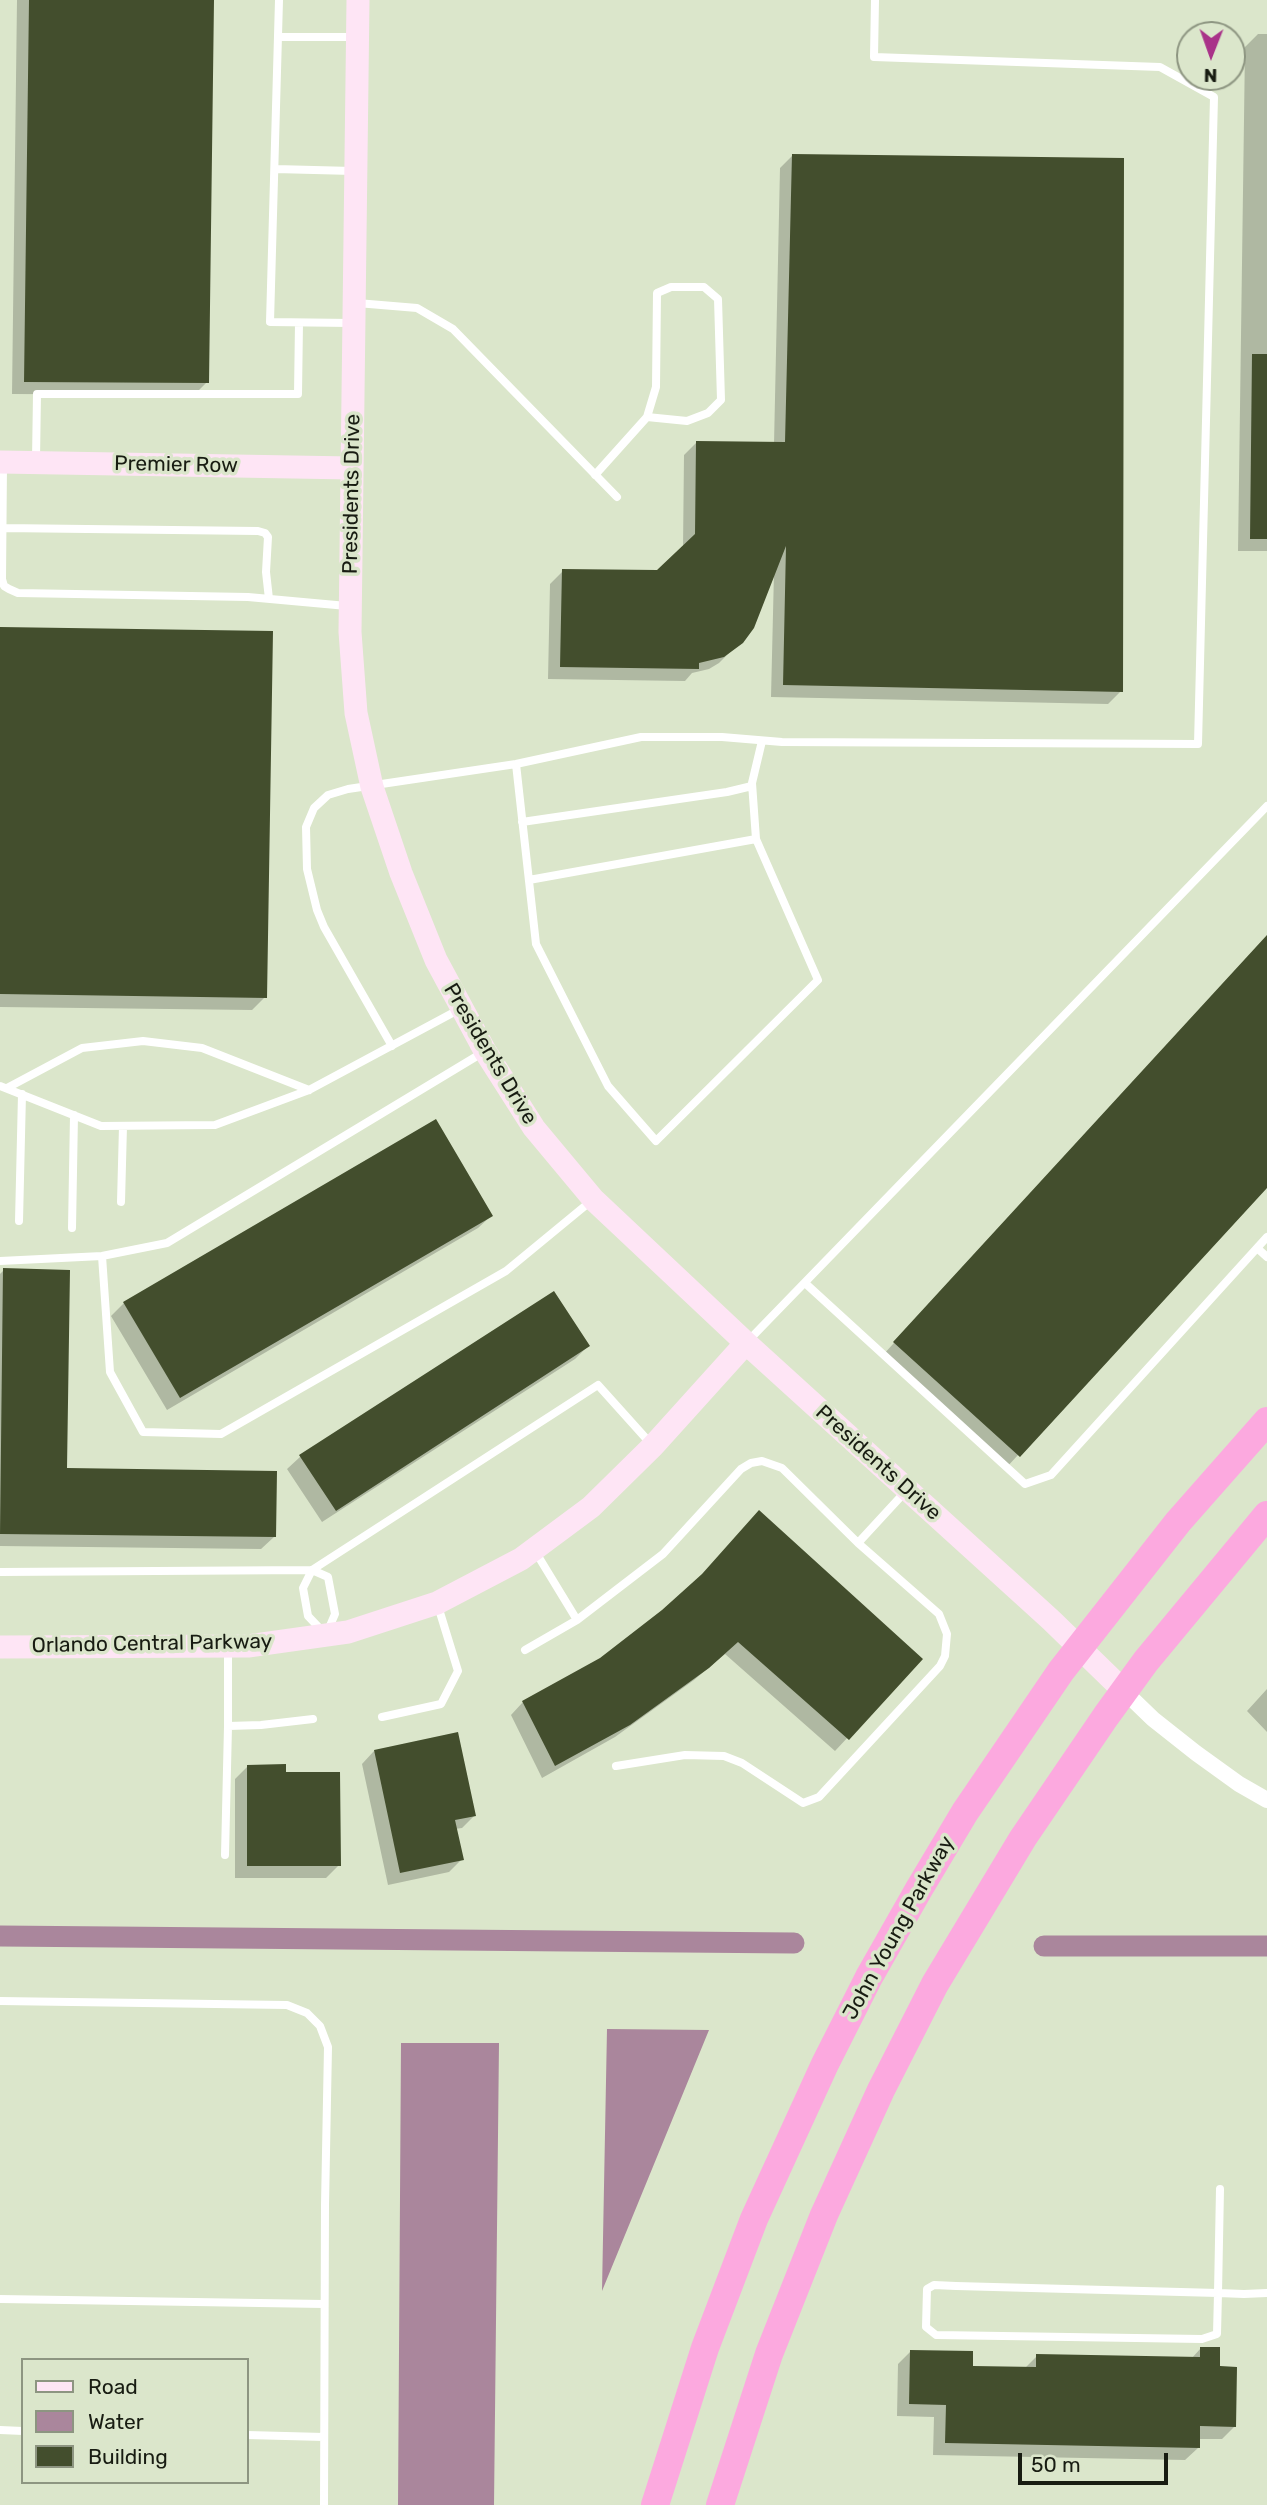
<!DOCTYPE html>
<style>
body{margin:0}
#map{position:relative;width:1267px;height:2505px;overflow:hidden;background:#dbe6cb;font-family:Rubik,sans-serif}
canvas{display:block}
.legend{position:absolute;left:21px;top:2358px;width:228px;height:126px;box-sizing:border-box;background:#dbe6cb;border:2px solid #8d9581;margin:0;padding:9px 12px;list-style:none;font-size:21px;color:#181c12}
.legend li{display:flex;align-items:center;gap:14px;height:35px}
.legend b{width:35px;border:2px solid #8d9581}
.north{position:absolute;left:1176px;top:21px;width:70px;height:70px;box-sizing:border-box;background:#dbe6cb;border:2px solid #8d9581;border-radius:50%;rotate:181deg;font-size:19px;font-weight:700;line-height:28px;text-align:center;color:#181c12}
.north::after{content:'';display:block;margin:auto;width:24px;height:32px;background:#a93289;clip-path:polygon(50% 0,100% 100%,50% 72%,0 100%)}
.scale{position:absolute;left:1018px;top:2453px;width:150px;height:32px;box-sizing:border-box;border:4px solid #181c12;border-top:0;padding-left:9px;font-size:21px;line-height:24px;white-space:nowrap;color:#181c12;-webkit-text-stroke:5px #dbe6cb;paint-order:stroke}
</style>
<div id="map">
<canvas width="1267" height="2505"></canvas>
<ul class="legend">
<li><b style="height:9px;background:#fee5f5"></b>Road</li>
<li><b style="height:19px;background:#aa869c"></b>Water</li>
<li><b style="height:19px;background:#434e2d"></b>Building</li>
</ul>
<div class="north">N</div>
<div class="scale">50 m</div>
</div>
<script>
const g = document.querySelector('canvas').getContext('2d');
g.lineJoin = 'round';
function fillPath(path, color) { g.fillStyle = color; g.fill(path, 'evenodd'); }
const shape = rows => new Path2D(rows.map(r => 'M' + r).join(''));
function trace(path, color, width, dash) { g.strokeStyle = color; g.lineWidth = width; g.lineCap = dash ? 'butt' : 'round'; g.setLineDash(dash || []); g.stroke(path); }
function drawText(font, color, halo, rows, align = 'center') {
  g.font = font + ' Rubik,sans-serif'; g.lineWidth = 7; g.setLineDash([]); g.textBaseline = 'middle'; g.strokeStyle = halo; g.fillStyle = color; for (const [text, x, y, turn = 0] of rows) {
    g.save(); g.translate(x, y); g.rotate((+turn || 0) * Math.PI / 180); g.textAlign = isNaN(turn) ? turn : align; if (halo) g.strokeText(text, 0, 0); g.fillText(text, 0, 0); g.restore();
  }
}
fillPath(shape([
 [607,2029,709,2030,602,2291],
 [401,2043,499,2043,494,2505,398,2505]
]), '#aa869c');
fillPath(shape([
 [17,0,213,0,207,382,194,395,12,394],
 [1258,34,1267,34,1267,551,1238,551,1245,47],
 [793,155,1121,691,1108,704,771,697,774,572,747,635,719,663,709,669,692,673,685,681,548,679,550,584,563,571,658,571,683,548,684,455,697,442,774,444,780,168],
 [0,629,265,997,252,1010,0,1007],
 [1267,936,1267,1185,1006,1468,882,1356],
 [491,1216,478,1228,167,1410,111,1316,124,1303],
 [4,1270,65,1470,274,1537,261,1549,0,1546,0,1274],
 [553,1293,588,1346,575,1359,322,1522,287,1469,300,1457],
 [663,1612,921,1659,835,1751,725,1654,694,1680,615,1737,542,1778,511,1715,523,1702,601,1659],
 [1267,1689,1267,1732,1247,1711],
 [374,1751,475,1815,462,1828,455,1829,462,1859,449,1872,388,1885,362,1764],
 [248,1766,284,1773,339,1865,326,1878,235,1878,235,1779],
 [1201,2348,1218,2368,1234,2427,1222,2439,1198,2439,1198,2448,1185,2460,933,2455,934,2417,897,2416,898,2364,911,2351,971,2368,1024,2369,1037,2356,1191,2359]
]), '#0003');
trace(shape([
 [0,1936,794,1943],
 [1044,1946,1267,1946]
]), '#aa869c', 21);
fillPath(shape([
 [29,0,214,0,209,383,24,382],
 [792,154,1124,158,1123,692,783,685,786,546,754,628,743,643,724,657,699,663,699,669,560,667,562,569,657,570,695,534,696,441,785,442],
 [1252,354,1267,354,1267,539,1250,539],
 [0,627,273,631,267,998,0,994],
 [1267,935,1267,1188,1020,1457,893,1342],
 [436,1119,493,1216,180,1398,123,1302],
 [3,1268,70,1270,67,1468,277,1471,276,1537,0,1534],
 [554,1291,590,1346,336,1511,299,1455],
 [759,1510,923,1659,849,1740,738,1642,709,1668,630,1725,555,1766,522,1701,600,1658,662,1610,702,1574],
 [458,1732,476,1816,455,1820,464,1860,400,1873,374,1750],
 [286,1764,286,1772,340,1772,341,1866,247,1866,247,1765],
 [1200,2347,1220,2347,1220,2366,1237,2367,1236,2427,1200,2426,1200,2448,945,2443,946,2405,909,2404,910,2350,973,2351,973,2366,1036,2367,1036,2354,1200,2357]
]), '#434e2d');
trace(shape([
 [279,0,270,322,351,323],
 [279,37,357,37],
 [275,169,353,171],
 [357,303,417,308,453,329,617,497],
 [36,460,37,394,298,394,299,323],
 [3,465,2,579,4,586,9,589,18,593,248,597,347,606],
 [595,475,647,417,656,387,657,293,671,287,704,287,718,299,721,400,708,413,687,421,647,417],
 [2,528,258,531,265,533,268,537,266,572,269,599],
 [516,764,536,944,608,1086,656,1141,818,980,756,839,752,783,762,741],
 [522,822,727,792,752,786],
 [529,880,756,839],
 [392,1046,324,927,317,910,307,869,306,827,314,808,328,795,348,789,516,764,641,737,722,737,782,742,1198,744,1214,97,1160,67,874,57,875,0],
 [0,1086,101,1126,215,1125,309,1090,460,1009],
 [7,1088,82,1048,143,1041,202,1048,309,1090],
 [121,1202,123,1126],
 [19,1221,22,1094],
 [72,1228,74,1115],
 [1257,1248,1267,1257],
 [102,1256,110,1372,143,1432,221,1434,506,1271,591,1201],
 [0,1261,102,1256,167,1243,482,1053],
 [805,1283,1025,1484,1051,1475,1267,1237],
 [748,1341,1267,806],
 [535,1551,577,1620,663,1554,741,1469,751,1463,762,1461,782,1468,858,1543],
 [312,1570,328,1577,335,1614,326,1635,308,1616,303,1588,312,1570],
 [0,1572,312,1570,598,1385,651,1444],
 [228,1649,228,1726,261,1725,313,1719],
 [525,1650,577,1620],
 [382,1717,441,1704,458,1671,438,1606],
 [616,1766,685,1755,724,1756,742,1763,803,1803,819,1797,940,1666,945,1656,947,1634,939,1614,858,1543,905,1492],
 [225,1855,228,1726],
 [0,2001,287,2005,307,2013,320,2026,328,2047,325,2205,324,2505],
 [1220,2189,1218,2293,1217,2334,1202,2339,936,2335,926,2327,927,2289,934,2285,956,2286,1218,2293,1244,2294,1267,2293],
 [0,2299,324,2304],
 [0,2430,23,2431],
 [247,2435,324,2437]
]), '#fff', 8);
trace(shape([
 [1124,1691,1153,1719,1196,1753,1239,1784,1267,1800]
]), '#fff', 16);
trace(shape([
 [358,0,350,632,356,713,372,787,401,873,436,960,485,1051,534,1128,594,1200,746,1343,1051,1620,1124,1691],
 [0,462,352,468],
 [0,1647,248,1646,348,1632,437,1603,521,1559,591,1507,653,1446,746,1343]
]), '#fee5f5', 23);
trace(shape([
 [655,2505,705,2348,754,2219,825,2064,869,1977,919,1889,965,1812,1061,1671,1178,1522,1267,1421],
 [720,2505,769,2354,824,2215,881,2090,935,1984,1023,1838,1106,1716,1146,1661,1267,1515]
]), '#fca9df', 28);
drawText('21px', '#181c12', '#dbe6cb', [
 ["Premier Row",176,465,1],
 ["Presidents Drive",352,494,-89],
 ["Presidents Drive",490,1054,59],
 ["Presidents Drive",878,1463,42],
 ["Orlando Central Parkway",152,1644,-1],
 ["John Young Parkway",899,1928,-61]
]);
</script>
